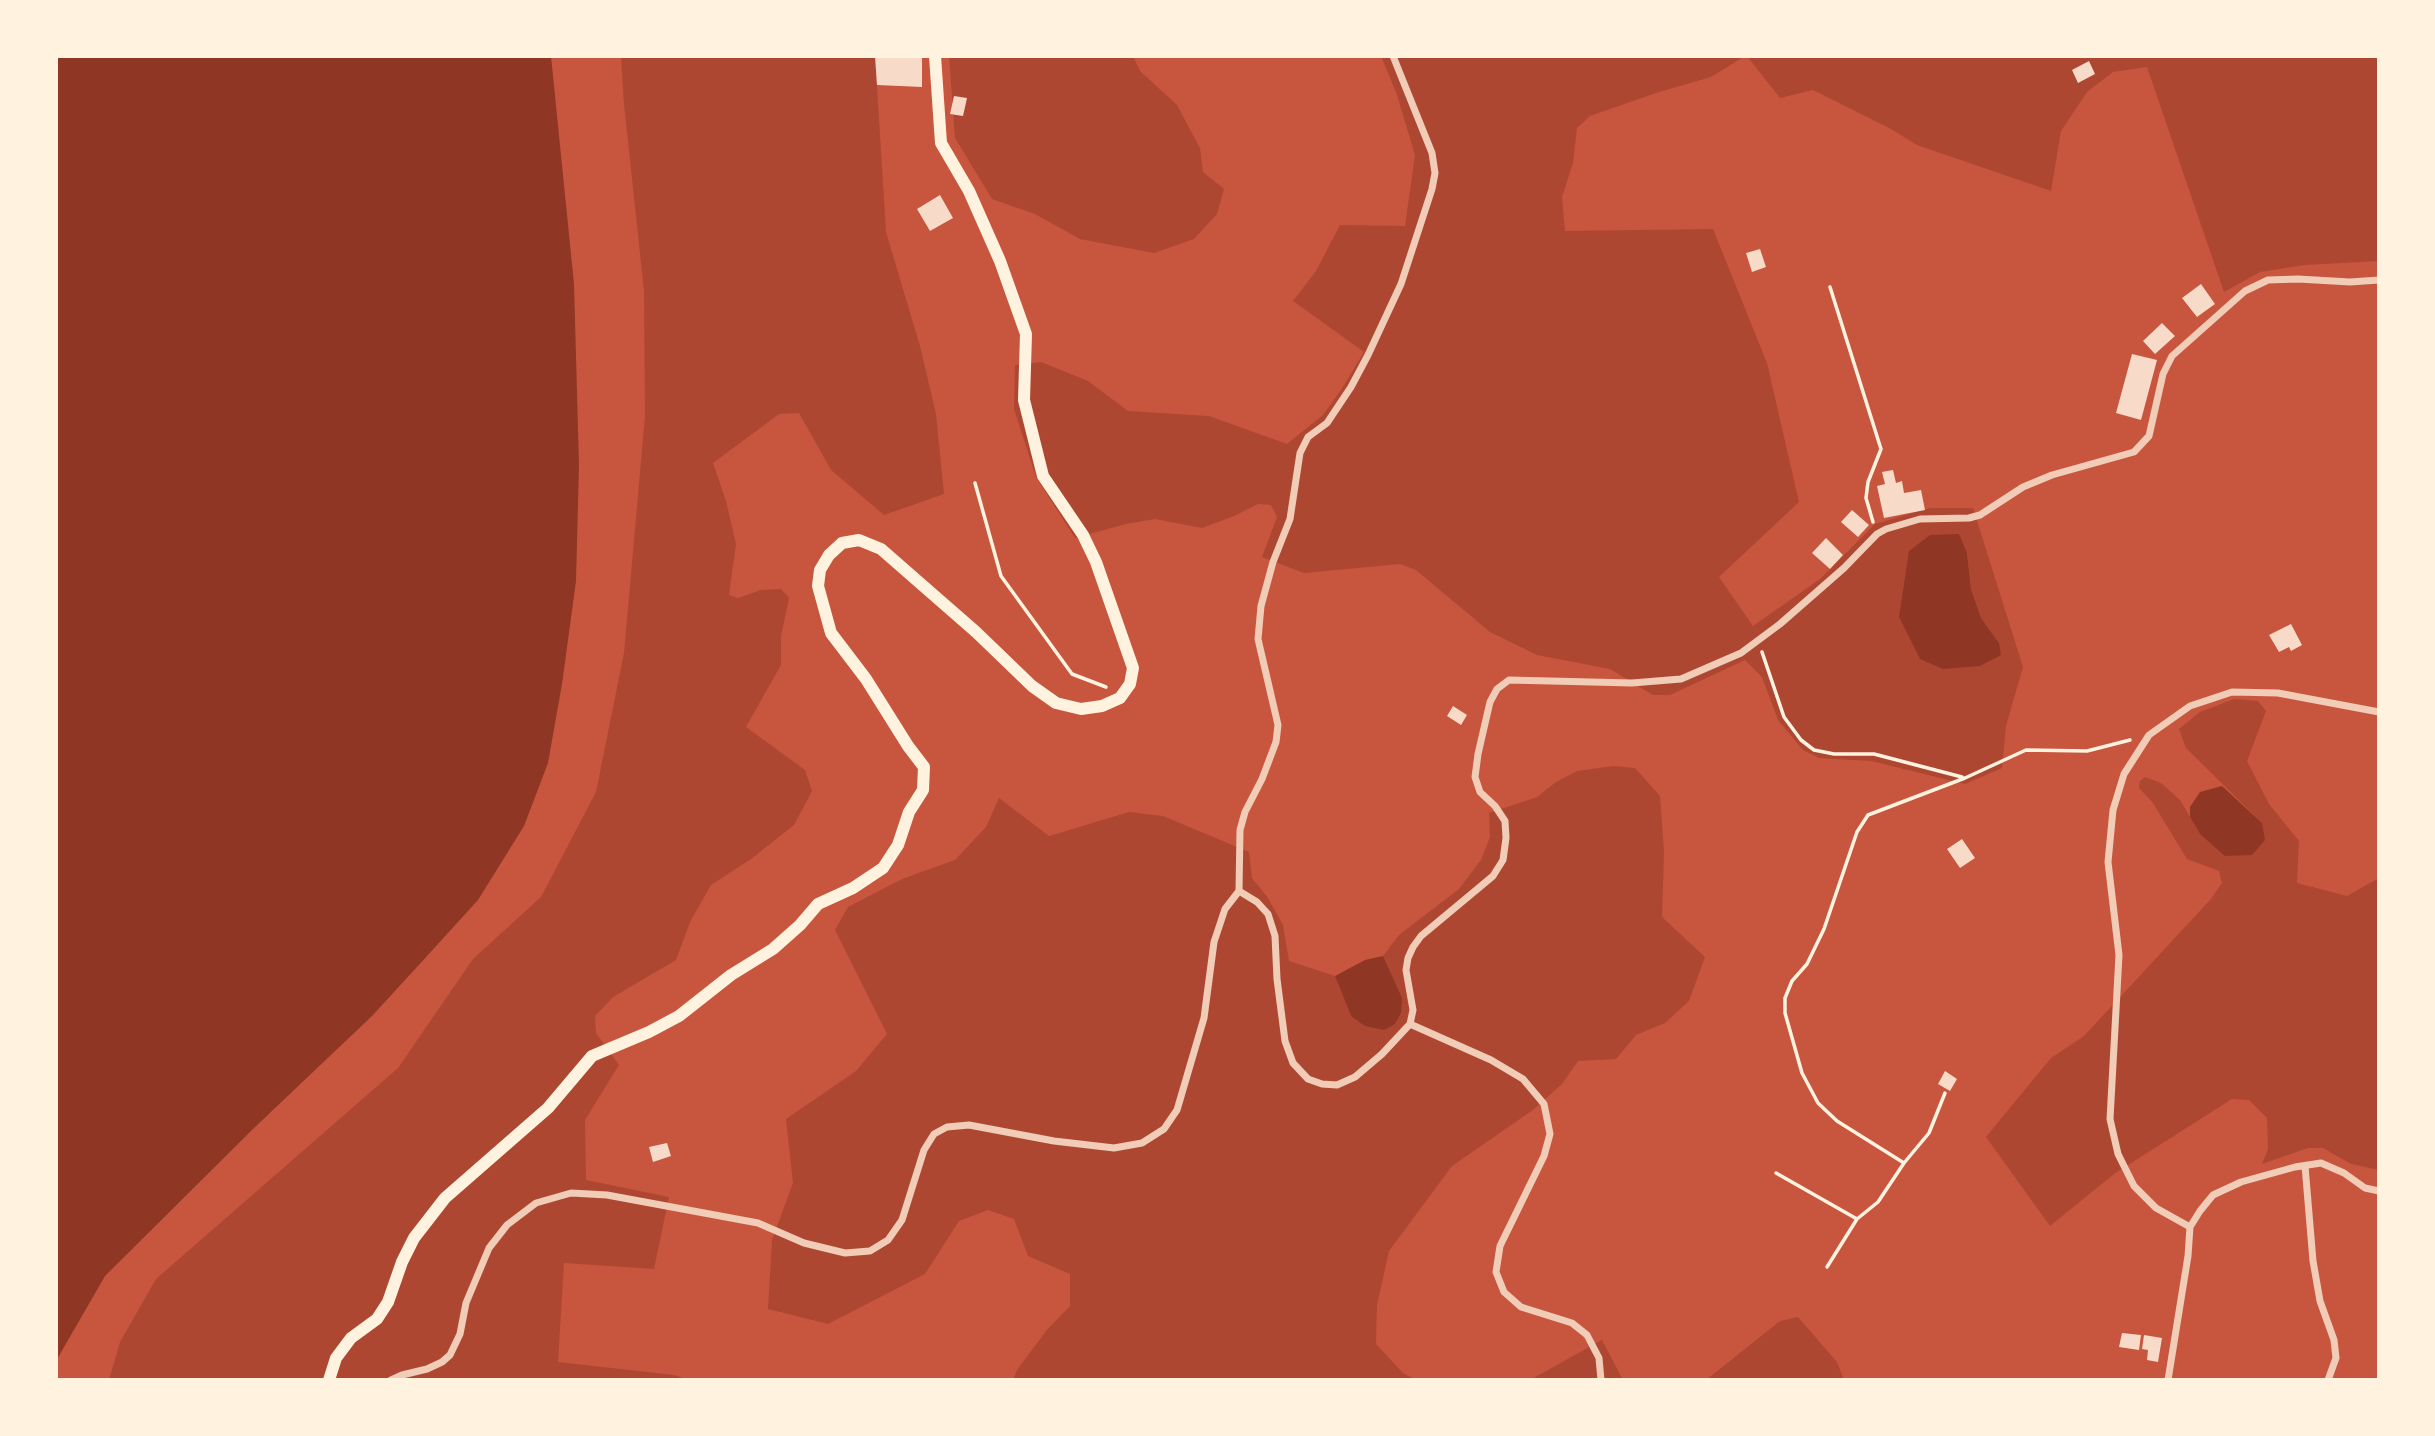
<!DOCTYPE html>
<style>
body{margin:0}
#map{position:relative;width:2435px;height:1436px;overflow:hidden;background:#c8553d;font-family:"Roboto Condensed",sans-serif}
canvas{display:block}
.frame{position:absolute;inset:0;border:58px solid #fff3e0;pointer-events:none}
</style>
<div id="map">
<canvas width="2435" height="1436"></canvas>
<div class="frame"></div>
</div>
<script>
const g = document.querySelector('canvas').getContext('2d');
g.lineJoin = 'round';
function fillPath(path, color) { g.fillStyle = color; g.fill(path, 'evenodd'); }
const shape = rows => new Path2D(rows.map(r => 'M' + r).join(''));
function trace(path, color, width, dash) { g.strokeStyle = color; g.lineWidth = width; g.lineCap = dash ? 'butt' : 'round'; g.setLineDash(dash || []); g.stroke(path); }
fillPath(shape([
 [621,56,875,56,886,232,920,346,936,414,944,494,884,515,831,470,799,413,779,414,713,463,726,501,736,544,729,595,738,598,761,590,781,589,789,598,781,636,781,665,746,727,805,770,812,791,794,825,751,859,711,885,690,922,676,960,613,997,595,1016,596,1033,619,1065,585,1120,586,1180,669,1197,654,1269,564,1263,558,1362,674,1375,689,1380,109,1380,120,1342,156,1279,398,1068,473,959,541,897,596,792,624,653,645,416,644,291,624,104],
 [949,56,1133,56,1140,71,1177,105,1200,148,1203,172,1224,189,1217,214,1194,239,1154,253,1080,239,1035,214,992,199,955,138],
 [1381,56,1745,56,1711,77,1659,92,1590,116,1577,128,1573,163,1562,197,1565,231,1713,229,1767,363,1799,502,1719,577,1753,626,1820,579,1875,524,1930,508,1973,508,2023,667,2006,726,2002,768,1965,784,1871,761,1819,758,1803,750,1778,720,1762,677,1745,660,1670,695,1653,695,1610,669,1537,655,1490,632,1416,570,1400,564,1304,573,1262,557,1277,517,1271,505,1258,504,1234,516,1202,528,1155,519,1126,524,1075,538,1036,477,1014,409,1015,365,1041,362,1088,381,1128,411,1209,416,1287,444,1323,415,1341,390,1364,352,1293,301,1316,271,1340,225,1405,226,1415,155,1397,95],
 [1909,551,1967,553,1971,589,1981,618,1999,643],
 [1747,56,2379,56,2379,261,2305,265,2260,272,2224,292,2147,67,2113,72,2087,92,2061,131,2051,191,1917,145,1891,129,1813,90,1780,98],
 [2234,699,2258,701,2266,711,2247,761,2269,804,2299,841,2297,883,2347,896,2379,878,2379,1170,2351,1164,2323,1148,2308,1148,2262,1164,2268,1149,2267,1118,2249,1100,2232,1099,2114,1174,2050,1226,1986,1137,2051,1058,2084,1036,2211,899,2222,883,2219,871,2187,859,2153,803,2139,788,2140,781,2145,777,2161,783,2180,800,2200,834,2262,823,2186,748,2179,729,2200,712],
 [1613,766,1635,768,1660,796,1664,852,1662,917,1705,957,1689,1001,1665,1023,1636,1035,1616,1059,1578,1061,1562,1084,1533,1110,1452,1166,1389,1251,1377,1305,1376,1344,1403,1373,1416,1380,1013,1380,1017,1370,1046,1331,1070,1306,1070,1274,1028,1256,1014,1219,988,1210,959,1221,925,1274,828,1324,768,1309,772,1240,793,1183,786,1119,856,1071,887,1034,835,930,848,907,902,879,955,860,986,827,999,798,1049,836,1129,812,1163,816,1249,852,1252,878,1268,898,1283,925,1289,961,1335,976,1351,1016,1402,999,1383,956,1399,935,1459,889,1481,860,1490,837,1489,813,1537,797,1556,782,1577,771],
 [1798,1317,1837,1362,1844,1380,1706,1380,1780,1321],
 [1602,1340,1622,1378,1635,1380,1530,1380]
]), '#ae4732');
fillPath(shape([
 [56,56,551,56,574,284,579,465,576,581,562,684,548,763,524,826,478,900,427,956,372,1016,254,1128,105,1276,56,1361],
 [1959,534,1967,553,1971,589,1981,618,1999,643,2001,655,1980,666,1943,669,1920,659,1899,617,1909,551,1930,535],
 [2222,786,2262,823,2265,840,2252,855,2225,856,2200,834,2190,817,2190,807,2200,792],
 [1383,956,1402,998,1401,1013,1395,1024,1384,1030,1365,1026,1351,1016,1335,976,1365,960]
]), '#8f3625');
fillPath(shape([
 [875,56,922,56,922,87,877,85],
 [2089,61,2095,74,2078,83,2072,70],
 [954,96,967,98,963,116,950,114],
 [940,195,953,218,930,231,917,209],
 [1760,249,1766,267,1752,272,1746,253],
 [2201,284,2215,304,2197,317,2182,298],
 [2162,323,2175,336,2155,354,2143,341],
 [2132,354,2157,360,2141,420,2116,413],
 [1893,470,1896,483,1902,481,1904,493,1921,490,1925,510,1884,518,1877,486,1885,484,1882,472],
 [1852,510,1869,525,1858,537,1841,522],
 [1826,538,1843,555,1830,569,1812,553],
 [2291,624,2302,645,2291,651,2289,647,2279,652,2269,635],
 [1453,706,1467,715,1461,725,1447,716],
 [1962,839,1975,858,1960,868,1947,849],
 [1945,1071,1957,1079,1950,1091,1938,1084],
 [667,1143,671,1156,653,1162,649,1147],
 [2122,1333,2141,1335,2139,1350,2119,1347],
 [2144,1335,2162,1338,2158,1362,2147,1360,2148,1350,2142,1349]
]), '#f7dbc8');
trace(shape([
 [1830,287,1881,449,1868,482,1866,498,1873,522],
 [975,483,1001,576,1072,674,1106,687],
 [1762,652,1784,717,1801,740,1814,750,1834,754,1874,754,1962,777],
 [1904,1163,1837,1121,1818,1103,1802,1073,1785,1013,1785,998,1792,981,1807,964,1824,929,1857,832,1868,815,1965,778,2026,750,2087,751,2130,740],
 [1776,1173,1857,1219],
 [1827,1267,1857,1219,1878,1202,1904,1163,1929,1133,1945,1093]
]), '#fff3e0', 3.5);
trace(shape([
 [1239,891,1257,902,1268,914,1275,936,1277,979,1285,1041,1293,1063,1308,1079,1322,1084,1337,1085,1355,1077,1382,1054,1410,1024,1413,1010,1406,970,1408,958,1413,947,1421,936,1493,876,1503,860,1506,838,1505,821,1495,806,1480,792,1475,777,1478,754,1490,702,1497,689,1509,680,1632,683,1681,679,1741,653,1780,624,1844,568,1877,534,1886,529,1920,519,1969,518,1980,515,2023,487,2052,475,2134,452,2149,436,2163,374,2172,356,2245,291,2268,280,2298,279,2350,282,2379,280],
 [1410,1024,1491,1060,1523,1079,1544,1104,1550,1134,1544,1156,1500,1246,1496,1272,1504,1292,1521,1307,1572,1323,1587,1335,1599,1358,1601,1380],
 [2305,1166,2313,1261,2320,1301,2334,1340,2336,1358,2328,1380],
 [2190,1227,2156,1208,2134,1186,2118,1154,2110,1119,2119,955,2108,862,2113,810,2124,774,2149,735,2190,706,2232,692,2278,693,2379,712],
 [391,1380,402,1375,427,1369,442,1362,450,1355,460,1334,466,1303,489,1248,507,1225,536,1203,571,1193,607,1195,758,1223,804,1243,845,1253,870,1251,888,1240,902,1220,924,1150,934,1134,947,1127,969,1125,1054,1141,1114,1148,1142,1143,1164,1129,1177,1110,1204,1018,1214,942,1225,909,1239,891,1240,830,1245,812,1262,779,1276,742,1278,725,1258,639,1261,606,1273,562,1290,519,1300,453,1308,437,1327,423,1351,387,1368,355,1401,284,1432,189,1435,173,1432,153,1393,56],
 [2168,1380,2188,1256,2190,1227,2200,1211,2213,1195,2241,1182,2295,1167,2321,1163,2344,1173,2365,1188,2379,1191]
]), '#f1ccb7', 7);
trace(shape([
 [329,1380,336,1358,351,1338,377,1319,388,1302,402,1262,414,1238,445,1198,548,1108,592,1056,649,1032,679,1016,731,975,773,949,800,925,818,904,853,888,883,868,898,845,909,812,923,790,924,767,908,746,866,679,831,633,818,586,820,570,829,555,842,543,859,540,881,549,976,632,1032,686,1056,703,1081,709,1102,706,1120,698,1130,684,1133,668,1096,562,1083,535,1043,476,1024,400,1026,334,1000,261,969,191,941,143,935,56]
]), '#fff3e0', 12);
</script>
